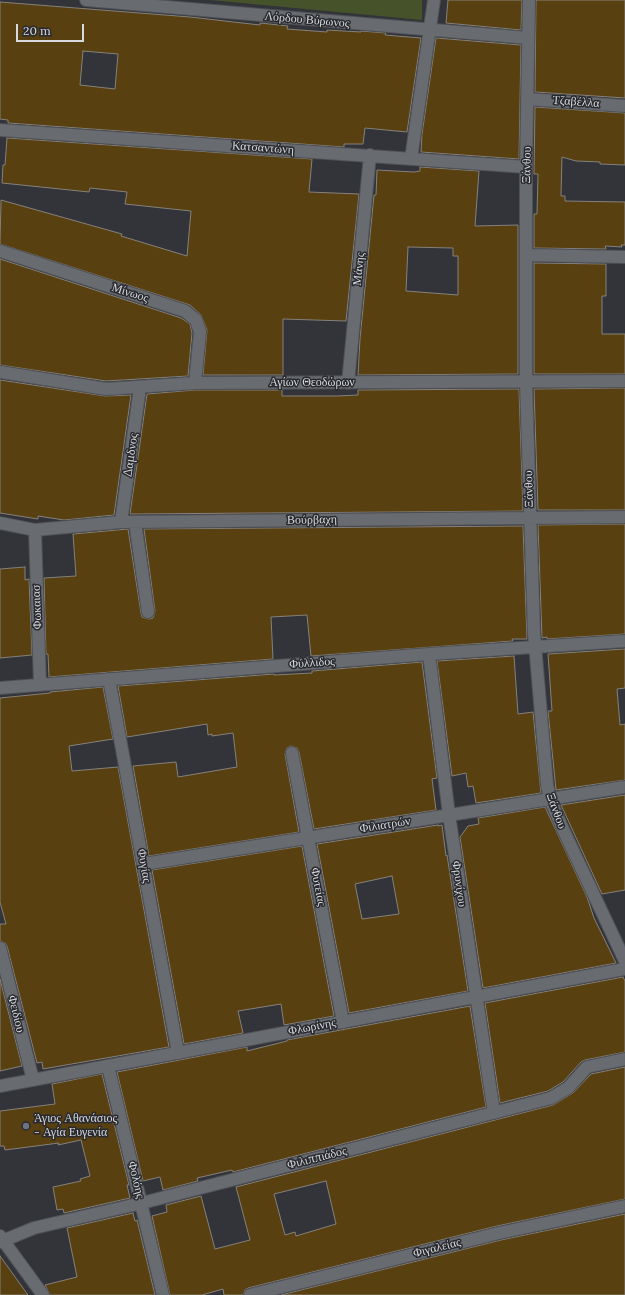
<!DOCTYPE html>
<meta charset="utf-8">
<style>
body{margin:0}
#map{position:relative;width:625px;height:1295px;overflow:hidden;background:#323439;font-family:Lora,serif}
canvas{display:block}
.scale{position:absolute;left:16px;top:24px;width:68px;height:18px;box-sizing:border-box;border:2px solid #d7d9dc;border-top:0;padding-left:5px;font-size:12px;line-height:14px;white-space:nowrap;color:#d7d9dc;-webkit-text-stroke:3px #282a2f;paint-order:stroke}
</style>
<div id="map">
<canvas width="625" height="1295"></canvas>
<div class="scale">20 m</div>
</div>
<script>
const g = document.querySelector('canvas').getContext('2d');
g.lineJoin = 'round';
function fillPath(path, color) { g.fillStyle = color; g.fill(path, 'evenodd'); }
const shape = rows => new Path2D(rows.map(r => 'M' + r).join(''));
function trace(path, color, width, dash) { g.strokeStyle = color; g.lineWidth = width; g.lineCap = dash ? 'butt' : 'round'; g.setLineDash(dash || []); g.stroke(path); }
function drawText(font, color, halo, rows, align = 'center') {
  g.font = font + ' Lora,serif'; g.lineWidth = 3; g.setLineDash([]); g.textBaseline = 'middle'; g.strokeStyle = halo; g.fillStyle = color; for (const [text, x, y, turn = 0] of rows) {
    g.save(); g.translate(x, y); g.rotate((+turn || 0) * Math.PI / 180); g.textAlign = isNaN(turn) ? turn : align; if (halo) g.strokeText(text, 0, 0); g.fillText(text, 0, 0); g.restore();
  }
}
fillPath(shape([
 [210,0,422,0,422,20]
]), '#46522a');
const building = shape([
 [448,0,522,0,521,30,446,23,448,0],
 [536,0,625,0,625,98,535,92,536,0],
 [0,2,190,17,260,25,260,23,288,26,287,29,327,32,327,30,361,32,361,31,386,33,385,35,421,38,407,132,365,128,363,144,344,144,344,147,8,123,8,120,0,119,0,2],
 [83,51,118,54,115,89,80,85,83,51],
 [436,38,521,45,519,159,421,152,422,134,436,38],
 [535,107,625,113,625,165,600,164,600,162,576,161,562,157,561,196,565,196,565,201,625,202,625,245,621,245,622,247,605,246,606,249,534,248,534,214,537,214,538,174,534,174,535,107],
 [7,138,312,159,309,192,359,194,346,321,283,319,283,375,203,375,207,330,201,315,190,305,0,244,1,200,122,234,121,236,187,256,191,211,125,204,127,192,90,188,89,192,2,183,3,165,5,165,7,138],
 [420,167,479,171,475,226,518,225,518,374,358,375,360,339,374,195,376,195,377,170,414,172,420,171,420,167],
 [408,247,453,248,453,256,458,256,458,295,406,291,408,247],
 [0,259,181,318,190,324,192,333,188,376,106,381,0,365,0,259],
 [534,263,606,264,606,296,602,296,602,334,625,334,625,374,534,374,534,263],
 [0,380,105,396,131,395,114,515,64,520,38,516,38,519,0,513,0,380],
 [625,388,625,510,538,510,534,389,625,388],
 [519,389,523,511,130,514,147,394,195,390,282,390,282,396,337,396,358,395,358,390,519,389],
 [625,524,625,634,547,639,547,637,542,638,538,525,625,524],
 [523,526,527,639,512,639,513,641,311,656,307,615,271,617,273,659,49,677,48,654,46,654,44,578,76,576,73,534,128,529,141,613,142,617,149,619,153,618,155,611,144,529,523,526],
 [25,567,25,580,29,579,32,655,0,658,0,569,25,567],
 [625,649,625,688,617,689,620,725,625,724,625,780,556,790,548,711,552,711,548,654,625,649],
 [514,656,518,714,533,712,541,793,476,803,473,786,468,787,466,773,452,776,437,661,514,656],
 [422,662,437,778,432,779,436,810,314,829,299,752,297,748,291,746,287,748,285,754,299,832,149,856,133,766,176,762,178,777,237,767,233,733,212,736,212,734,208,735,207,724,127,737,118,686,274,674,274,675,312,673,312,671,422,662],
 [103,687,113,739,69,746,72,771,118,767,169,1047,43,1069,42,1062,37,1063,7,946,5,943,0,941,0,924,6,924,0,902,0,698,50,693,50,692,103,687],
 [625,795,625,890,602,894,561,805,625,795],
 [545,807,587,897,594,918,616,963,483,988,460,837,468,826,479,824,478,818,545,807],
 [438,825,438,826,442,825,446,856,447,855,468,991,349,1013,317,844,438,825],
 [392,876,399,914,362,919,355,884,392,876],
 [302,846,334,1016,284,1025,281,1004,238,1011,243,1033,184,1044,152,870,302,846],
 [623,977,625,981,625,1052,585,1060,581,1062,563,1082,548,1091,500,1103,485,1003,623,977],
 [0,979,22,1066,0,1071,0,979],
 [470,1006,486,1107,233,1172,232,1170,197,1178,198,1181,163,1190,160,1177,143,1181,117,1072,247,1047,247,1051,287,1041,287,1040,470,1006],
 [625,1067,625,1199,497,1226,248,1288,245,1290,243,1295,224,1295,223,1289,202,1295,170,1295,152,1216,167,1212,166,1205,201,1196,215,1249,250,1240,236,1187,553,1105,573,1093,591,1074,625,1067],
 [326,1181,336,1224,296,1236,295,1232,285,1235,274,1194,326,1181],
 [102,1074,129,1185,127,1185,130,1198,64,1213,63,1209,57,1210,53,1187,81,1181,80,1179,90,1176,81,1140,58,1145,59,1143,5,1150,4,1146,0,1146,0,1111,55,1104,52,1084,102,1074],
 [133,1213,135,1221,137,1220,155,1295,50,1295,45,1285,77,1277,67,1228,133,1213],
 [625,1214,625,1295,281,1295,501,1240,625,1214],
 [0,1256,28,1295,0,1295,0,1256]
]);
fillPath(building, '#594010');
trace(building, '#85817c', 1);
const street = shape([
 [86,0,528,38],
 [529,0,526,167,526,382,534,633,547,784,550,799,561,825,625,961],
 [527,99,625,106],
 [0,130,526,167],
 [411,159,434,0],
 [0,251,185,311,196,320,200,332,195,383],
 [526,255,625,257],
 [0,372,106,389,195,383,625,381],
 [348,383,370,155],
 [121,522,140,388],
 [135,522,148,612],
 [0,523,35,530,121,522,625,517],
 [35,530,40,685],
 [429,654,449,815,494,1113],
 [109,679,178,1053],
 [0,688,429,654,625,641],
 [292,753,343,1022],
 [144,864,625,787],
 [0,948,33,1080],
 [108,1066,163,1295],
 [0,1236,43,1295],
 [0,1242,34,1228,142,1203,551,1098,568,1088,587,1067,625,1059],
 [250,1295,499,1233,625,1206]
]);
const secondary = shape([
 [0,1086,625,969]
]);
trace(street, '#4f5155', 14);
trace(secondary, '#4f5155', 14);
trace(street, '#686b70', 12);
trace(secondary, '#686b70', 12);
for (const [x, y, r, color] of [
 [26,1126,4,"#6b7280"]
]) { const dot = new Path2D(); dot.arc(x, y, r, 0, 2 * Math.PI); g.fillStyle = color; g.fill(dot); trace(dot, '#282a2f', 1.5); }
drawText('12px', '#d7d9dc', '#282a2f', [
 ["Λόρδου Βύρωνος",307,20,5],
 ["Τζαβέλλα",576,102,4],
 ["Κατσαντώνη",263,148,4],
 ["Ξάνθου",527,165,-89],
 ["Μάνης",359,269,-84],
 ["Μίνωος",130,293,18],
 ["Αγίων Θεοδώρων",312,383],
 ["Δαμδνος",131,455,-82],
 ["Ξάνθου",529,489,-91],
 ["Βούρβαχη",312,520,-1],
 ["Φωκαιασ",37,607,-92],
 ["Φύλλιδος",312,663,-4],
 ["Ξάνθου",556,811,70],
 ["Φιλιατρών",385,825,-9],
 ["Φυγίας",144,866,80],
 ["Φρυνίχου",459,884,82],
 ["Φυτείας",318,887,79],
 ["Φειδίου",16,1014,76],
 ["Φλωρίνης",312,1027,-11],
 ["Φιλιππιάδος",317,1158,-14],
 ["Φολόης",136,1180,76],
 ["Φιγαλείας",437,1248,-14]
]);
drawText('12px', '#d7d9dc', '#282a2f', [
 ["Άγιος Αθανάσιος",34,1119],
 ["- Αγία Ευγενία",34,1133]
], 'left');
</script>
